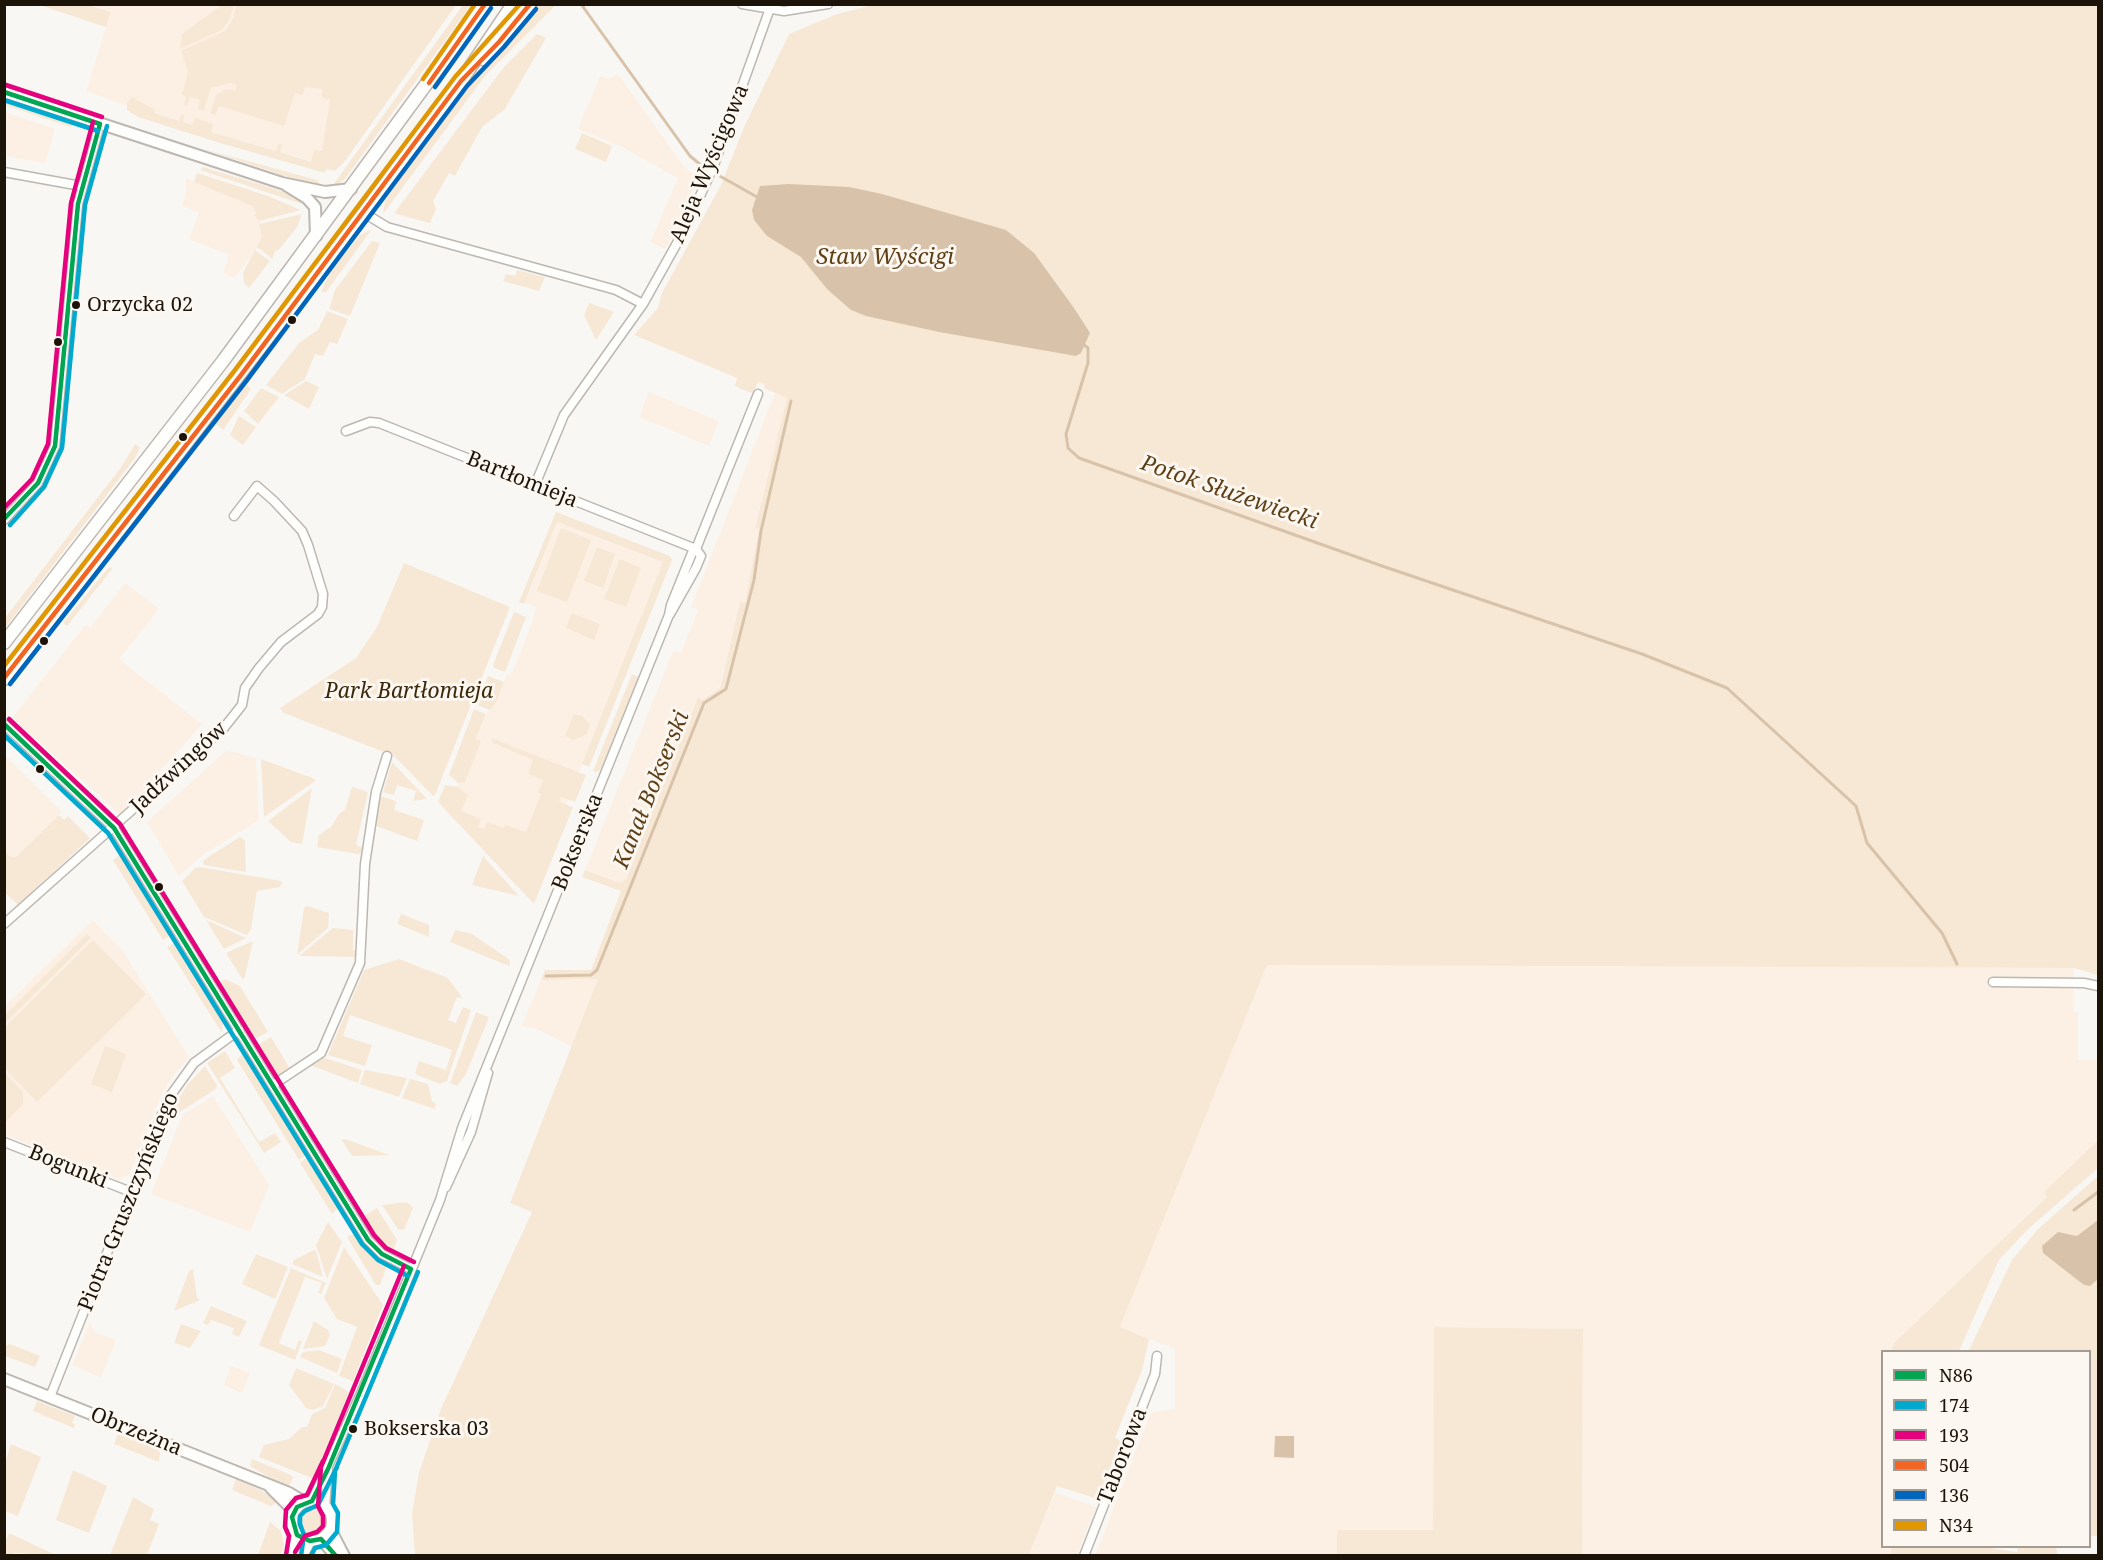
<!DOCTYPE html>
<meta charset="utf-8">
<style>
body{margin:0}
#map{position:relative;width:2103px;height:1560px;overflow:hidden;background:#f9f7f4;font-family:"Noto Serif",serif}
canvas{display:block}
.frame{position:absolute;inset:0;border:6px solid #1d1409;pointer-events:none}
.legend{position:absolute;left:1881px;top:1350px;width:210px;height:198px;box-sizing:border-box;background:#fcf7f1;border:2px solid #a39c94;margin:0;padding:8px 10px;list-style:none;font-size:18px;color:#1d1409}
.legend li{display:flex;align-items:center;gap:12px;height:30px}
.legend b{width:30px;border:2px solid #a39c94}
</style>
<div id="map">
<canvas width="2103" height="1560"></canvas>
<div class="frame"></div>
<ul class="legend">
<li><b style="height:8px;background:#00a651"></b>N86</li>
<li><b style="height:8px;background:#00a9ce"></b>174</li>
<li><b style="height:8px;background:#e5007d"></b>193</li>
<li><b style="height:8px;background:#f26522"></b>504</li>
<li><b style="height:8px;background:#0065bd"></b>136</li>
<li><b style="height:8px;background:#e19701"></b>N34</li>
</ul>
</div>
<script>
const g = document.querySelector('canvas').getContext('2d');
g.lineJoin = 'round';
function fillPath(path, color) { g.fillStyle = color; g.fill(path, 'evenodd'); }
const shape = rows => new Path2D(rows.map(r => 'M' + r).join(''));
function trace(path, color, width, dash) { g.strokeStyle = color; g.lineWidth = width; g.lineCap = dash ? 'butt' : 'round'; g.setLineDash(dash || []); g.stroke(path); }
function drawText(font, color, halo, rows, align = 'center') {
  g.font = font + ' "Noto Serif",serif'; g.lineWidth = 6; g.setLineDash([]); g.textBaseline = 'middle'; g.strokeStyle = halo; g.fillStyle = color; for (const [text, x, y, turn = 0] of rows) {
    g.save(); g.translate(x, y); g.rotate((+turn || 0) * Math.PI / 180); g.textAlign = isNaN(turn) ? turn : align; if (halo) g.strokeText(text, 0, 0); g.fillText(text, 0, 0); g.restore();
  }
}
fillPath(shape([
 [89,5,261,5,235,91,230,89,224,107,297,86,331,90,321,164,153,115,86,91,111,12],
 [618,74,680,161,689,172,700,175,666,249,650,242,678,178,622,147,578,129,600,76,608,79],
 [5,112,55,129,45,163,5,156],
 [186,178,257,207,265,239,234,278,223,273,229,255,189,239,199,213,182,206,186,193],
 [649,392,719,421,709,446,639,417],
 [775,393,787,398,755,527,759,529,745,604,740,603,719,688,702,700,698,697,626,879,620,883,585,870,673,651,681,653,698,610,691,607],
 [557,522,663,562,536,881,450,804,487,713,495,705,507,674,511,675,533,620,536,607,525,603],
 [125,583,159,609,119,659,202,724,121,815,12,718,86,624,90,628],
 [227,750,256,758,259,818,256,822,204,854,179,876,148,824,149,820],
 [4,754,62,812,16,857,10,857,5,851],
 [93,920,123,951,189,1057,170,1080,158,1103,129,1175,118,1179,5,1135,5,1006],
 [1267,965,2074,968,2073,1005,2074,1011,2078,1012,2078,1060,2098,1060,2098,1140,2044,1192,2047,1197,1894,1343,1891,1351,1882,1352,1882,1546,1891,1547,1891,1555,1582,1555,1583,1329,1435,1327,1433,1530,1337,1530,1337,1555,1095,1556,1151,1412,1175,1409,1175,1349,1120,1327],
 [598,979,572,1047,535,1028,522,1026,541,980],
 [213,1096,269,1185,250,1232,151,1194,183,1114],
 [90,1322,95,1332,116,1340,101,1378,72,1365],
 [231,1366,250,1373,242,1393,224,1385],
 [1055,1492,1096,1507,1077,1555,1029,1556]
]), '#fcf0e4');
fillPath(shape([
 [876,4,2098,5,2098,975,2074,968,1267,965,1120,1327,1149,1339,1142,1370,1115,1438,1121,1441,1098,1499,1057,1486,1029,1555,415,1556,412,1514,419,1473,440,1411,532,1212,510,1203,598,979,541,980,545,970,591,970,621,891,582,877,585,870,620,883,626,879,698,697,702,700,720,688,740,602,745,603,759,529,755,528,787,398,764,388,765,385,758,382,753,393,743,390,735,386,737,378,634,335,658,308,662,293,721,185,744,127,789,34,837,14],
 [39,5,89,5,111,12,106,27],
 [222,5,234,5,230,18,222,30,180,49,182,34],
 [236,5,236,4,456,5,345,161,335,171,326,169,325,173,220,143,138,117,127,110,127,103,132,97,155,110,154,113,179,121,181,114,184,115,183,122,192,125,195,118,213,124,211,132,276,151,279,143,282,144,280,152,311,162,314,150,322,151,330,99,322,98,322,89,305,87,303,95,295,93,284,126,219,106,215,115,210,113,216,95,227,89,235,90,237,85,230,83,211,88,204,110,198,109,200,100,190,97,187,106,184,105,186,96,182,95,188,71,181,51,225,31,234,17],
 [463,5,471,5,344,180,330,189],
 [536,5,556,5,485,76,383,214,385,200,454,105],
 [537,34,546,38,505,109,482,127,455,176,449,173,433,201,436,209,430,223,396,214,395,212,504,67],
 [5,98,75,123,70,127,5,105],
 [582,133,612,146,606,162,575,149],
 [204,149,317,180,320,184,318,187],
 [203,167,282,191,307,202,302,204,200,170],
 [197,173,268,196,301,210,259,221,254,215,256,214,253,206,194,182],
 [302,214,297,227,278,251,276,250,272,259,257,247,262,237,259,224],
 [372,229,326,292,321,292,331,271,360,235],
 [372,241,380,243,350,316,329,309,335,290],
 [255,250,270,261,249,288,244,283,243,273],
 [517,270,545,277,539,291,503,281,506,274,515,276],
 [589,303,614,312,596,340,584,315],
 [327,311,348,319,337,344,330,342,323,356,315,354,305,379,282,394,266,385,300,342,318,330],
 [306,381,319,387,309,409,284,395],
 [245,384,251,389,223,430,215,423],
 [261,388,279,397,258,424,244,411],
 [239,416,256,427,243,445,230,435],
 [135,444,140,447,135,458,5,628,5,618,122,466],
 [556,512,670,556,672,560,589,767,582,764,663,562,557,522,524,604,519,602],
 [561,528,591,540,567,602,537,591],
 [597,547,615,554,603,588,584,581],
 [620,559,641,568,626,607,604,599],
 [404,563,510,607,435,795,433,796,394,756,284,713,280,708,356,658,377,627],
 [109,567,113,568,67,626,63,623],
 [514,612,526,617,505,672,494,668,493,665],
 [572,613,600,624,594,640,566,628],
 [632,674,639,677,602,770,596,772,593,771],
 [488,676,504,682,495,705,490,710,477,705],
 [474,709,486,714,476,739,481,741,465,782,458,783,449,775],
 [574,714,582,716,590,725,586,735,573,740,565,736],
 [491,738,586,775,575,802,561,797,559,802,573,807,534,904,438,802,445,785,457,787,468,795,461,811,481,819,478,827,484,829,487,822,503,828,506,825,526,832,541,794,538,792,543,780,528,774,533,760,493,743],
 [261,759,315,779,315,781,264,817],
 [392,762,427,799,413,801,416,791,397,785,394,795,383,792],
 [352,787,368,792,356,845,364,848,363,852,358,854,317,847,319,835,331,827,339,814,345,810],
 [312,788,302,844,291,842,268,821],
 [381,796,396,801,394,810,424,820,417,841,376,826,374,820],
 [59,815,64,820,68,816,90,838,18,905,5,892,5,851,10,857,16,857],
 [240,837,245,840,246,872,204,865,203,861,208,857],
 [121,854,171,935,163,940,113,860],
 [483,856,519,896,472,885],
 [200,867,281,881,282,883,280,887,257,891,251,929,247,935,204,917,182,881,195,868],
 [307,906,329,913,328,928,297,955,304,908],
 [401,914,429,925,429,937,397,924],
 [206,920,246,938,224,949],
 [333,928,353,930,353,950,358,950,357,957,299,956],
 [455,930,472,934,510,960,509,966,450,942],
 [87,934,91,938,5,1023,5,1015],
 [93,940,146,994,37,1102,5,1069,5,1027],
 [253,941,245,976,243,980,226,953],
 [174,943,223,1020,222,1033,167,947],
 [399,959,448,978,463,999,457,997,448,1020,456,1023,463,1007,471,1010,447,1081,440,1084,417,1075,415,1073,419,1061,446,1070,452,1050,350,1015,343,1036,372,1045,365,1066,328,1055,364,970],
 [225,979,240,986,268,1032,255,1039,219,983],
 [476,1012,489,1017,466,1074,457,1086,450,1083],
 [271,1037,290,1069,277,1077,257,1045],
 [105,1046,126,1054,112,1092,91,1084],
 [225,1051,235,1068,220,1078,259,1142,275,1133,281,1142,264,1153,207,1063],
 [242,1054,243,1054,306,1155,299,1160,237,1060],
 [322,1057,362,1070,358,1083,310,1065],
 [205,1066,217,1086,216,1089,178,1113,172,1111,187,1085],
 [365,1070,407,1078,399,1097,360,1084],
 [5,1073,23,1092,23,1104,5,1123],
 [410,1079,428,1084,432,1101,436,1104,435,1109,402,1098],
 [341,1139,348,1140,389,1155,352,1156],
 [2098,1140,2098,1168,2027,1230,1999,1260,1959,1351,1891,1351,1894,1343,2047,1197,2044,1192],
 [307,1157,339,1208,332,1214,300,1163],
 [2098,1176,2098,1536,2090,1536,2090,1352,1968,1352,2012,1260,2038,1229],
 [407,1202,413,1208,404,1230,398,1229,382,1205],
 [377,1208,397,1240,393,1251,379,1241,364,1216],
 [328,1222,342,1242,327,1279,316,1245],
 [355,1233,370,1255,387,1266,380,1285,376,1285,347,1237],
 [344,1247,383,1305,353,1381,339,1376,357,1327,337,1319,324,1298],
 [314,1250,316,1251,323,1277,292,1264,294,1260],
 [256,1254,288,1267,275,1299,242,1284],
 [291,1268,326,1283,321,1294,318,1293,322,1283,305,1277,279,1343,295,1350,299,1340,302,1341,295,1360,259,1345],
 [193,1269,197,1298,200,1300,174,1311,189,1271],
 [211,1306,247,1321,239,1337,232,1334,234,1328,211,1320,208,1325,203,1323],
 [314,1321,328,1330,330,1335,325,1346,303,1349],
 [181,1324,201,1331,190,1348,174,1343],
 [1434,1327,1583,1329,1582,1555,1337,1555,1337,1530,1433,1530],
 [10,1344,40,1356,35,1367,5,1356,5,1346],
 [319,1350,342,1359,337,1373,300,1357,303,1352],
 [296,1368,334,1384,323,1406,313,1410,306,1408,289,1385],
 [335,1384,349,1392,314,1477,312,1478,259,1457,264,1445,289,1439,302,1427,307,1427,312,1414,325,1408],
 [37,1401,75,1416,72,1423,75,1424,74,1428,33,1411],
 [118,1433,157,1448,160,1452,159,1462,114,1444],
 [11,1444,41,1457,18,1516,5,1511,5,1463],
 [252,1459,291,1475,293,1478,288,1488,250,1466],
 [73,1470,107,1486,89,1533,56,1520],
 [236,1479,261,1490,277,1502,271,1506,232,1490],
 [133,1497,154,1509,150,1520,159,1524,147,1555,110,1555],
 '299 1521a13 13 0 1 1 26 0a13 13 0 1 1-26 0Z',
 [270,1522,281,1531,284,1546,281,1555,258,1555],
 [9,1533,56,1555,16,1553,8,1555,5,1553,4,1546],
 [1891,1546,1984,1547,2017,1552,2018,1547,2056,1547,2058,1555,1891,1555]
]), '#f7e8d6');
fillPath(shape([
 [789,184,849,187,882,194,1006,230,1034,253,1074,308,1090,333,1081,353,1076,356,939,332,866,316,851,310,827,289,801,257,767,236,754,220,752,210,760,186],
 [2098,1220,2098,1279,2090,1286,2084,1285,2043,1253,2042,1246,2058,1232,2077,1236],
 [1275,1436,1294,1436,1294,1458,1274,1457]
]), '#d8c3aa');
trace(shape([
 [581,4,690,156,702,166,757,197],
 [1083,344,1088,348,1088,363,1066,434,1068,448,1079,458,1382,566,1642,654,1727,688,1856,806,1867,843,1942,933,1957,964],
 [546,976,591,975,597,970,704,703,726,689,754,580,761,531,791,401],
 [2074,1210,2098,1192]
]), '#d8c3aa', 3);
const street = shape([
 [742,4,784,11,828,4],
 [4,172,81,186],
 [364,213,387,227,616,290,643,304],
 [346,431,370,422,379,423,696,549],
 [535,485,564,415,643,304,686,227,714,165,769,11],
 [4,520,38,483,55,446,78,204,100,124],
 [696,549,758,394],
 [670,614,696,568,701,556,696,549],
 [4,724,114,828,368,1240,382,1254,411,1269],
 [4,924,223,729,242,705,245,688,259,668,281,642,318,614,322,607,323,594,308,545,302,531,274,501,257,486,234,516],
 [1993,982,2084,983,2098,986],
 [273,1085,321,1053,360,963,365,864,376,792,387,756],
 [4,1142,131,1192],
 [446,1187,471,1132,488,1073],
 [50,1397,168,1099,194,1063,239,1030],
 [312,1501,363,1389,440,1200,462,1128,669,615,671,605,694,548],
 [325,1506,328,1469],
 [1084,1556,1155,1374,1157,1356]
]);
const secondary = shape([
 [4,92,282,183,325,192,351,189],
 [286,185,307,198,315,207,316,236],
 [4,1379,289,1493,304,1502],
 [271,1488,294,1511],
 '292 1521a20 20 0 1 1 40 0a20 20 0 1 1-40 0Z',
 [330,1529,344,1556],
 [321,1539,336,1556],
 [293,1556,297,1535],
 [302,1556,310,1541]
]);
const primary = shape([
 [483,59,530,4],
 [4,643,223,361,485,4],
 [4,679,364,213,461,81,513,4]
]);
trace(street, '#bcb7b1', 11);
trace(secondary, '#bcb7b1', 14);
trace(primary, '#bcb7b1', 15);
trace(street, '#fefefd', 8);
trace(secondary, '#fefefd', 10);
trace(primary, '#fefefd', 12);
trace(shape([
 [4,92,100,124],
 [4,519,38,483,55,446,78,204,100,124],
 [4,724,114,828,368,1240,382,1254,411,1269],
 [336,1556,321,1539,310,1541,297,1535,292,1517,297,1507,312,1501,328,1469,411,1269]
]), '#00a651', 4.5);
trace(shape([
 [4,100,98,131],
 [10,525,44,487,62,448,85,205,107,126],
 [4,735,108,833,362,1244,378,1260,408,1276],
 [301,1556,304,1535,300,1524,300,1516,305,1511,318,1505,337,1467],
 [311,1556,315,1548,326,1545,337,1532,338,1513,333,1504,335,1471,418,1272]
]), '#00a9ce', 4.5);
trace(shape([
 [6,85,102,117],
 [4,508,32,479,48,444,71,203,93,122],
 [9,719,120,824,374,1235,386,1248,414,1262],
 [295,1552,305,1536,317,1532,323,1526,323,1516,318,1506,321,1467,404,1266],
 [286,1555,289,1536,285,1527,286,1510,296,1498,307,1495,323,1461]
]), '#e5007d', 4.5);
trace(shape([
 [429,83,485,4],
 [4,678,241,375,461,81,499,42,530,4]
]), '#f26522', 4.5);
trace(shape([
 [435,87,491,8],
 [10,684,247,380,467,86,504,47,536,9]
]), '#0065bd', 4.5);
trace(shape([
 [423,79,475,4],
 [4,666,235,370,455,77,520,4]
]), '#e19701', 4.5);
for (const [x, y, r, color] of [
 [76,305,5,"#1d1409"],
 [292,320,5,"#1d1409"],
 [58,342,5,"#1d1409"],
 [183,437,5,"#1d1409"],
 [44,641,5,"#1d1409"],
 [40,769,5,"#1d1409"],
 [159,887,5,"#1d1409"],
 [353,1429,5,"#1d1409"]
]) { const dot = new Path2D(); dot.arc(x, y, r, 0, 2 * Math.PI); g.fillStyle = color; g.fill(dot); trace(dot, '#fcf7f1', 2); }
drawText('20px', '#1d1409', '#fcf7f1', [
 ["Orzycka 02",87,305],
 ["Bokserska 03",364,1429]
], 'left');
drawText('21px', '#1d1409', '#fcf7f1', [
 ["Aleja Wyścigowa",710,164,-67],
 ["Bartłomieja",522,480,22],
 ["Jadźwingów",179,768,-43],
 ["Bokserska",578,842,-68],
 ["Bogunki",68,1167,22],
 ["Piotra Gruszczyńskiego",129,1202,-68],
 ["Obrzeżna",136,1432,22],
 ["Taborowa",1123,1456,-69]
]);
drawText('italic 21px', '#3d280b', '#fcf7f1', [
 ["Park Bartłomieja",409,692]
]);
drawText('italic 22px', '#5e3f16', '#fcf7f1', [
 ["Staw Wyścigi",885,258],
 ["Potok Służewiecki",1229,493,19],
 ["Kanał Bokserski",652,790,-68]
]);
</script>
